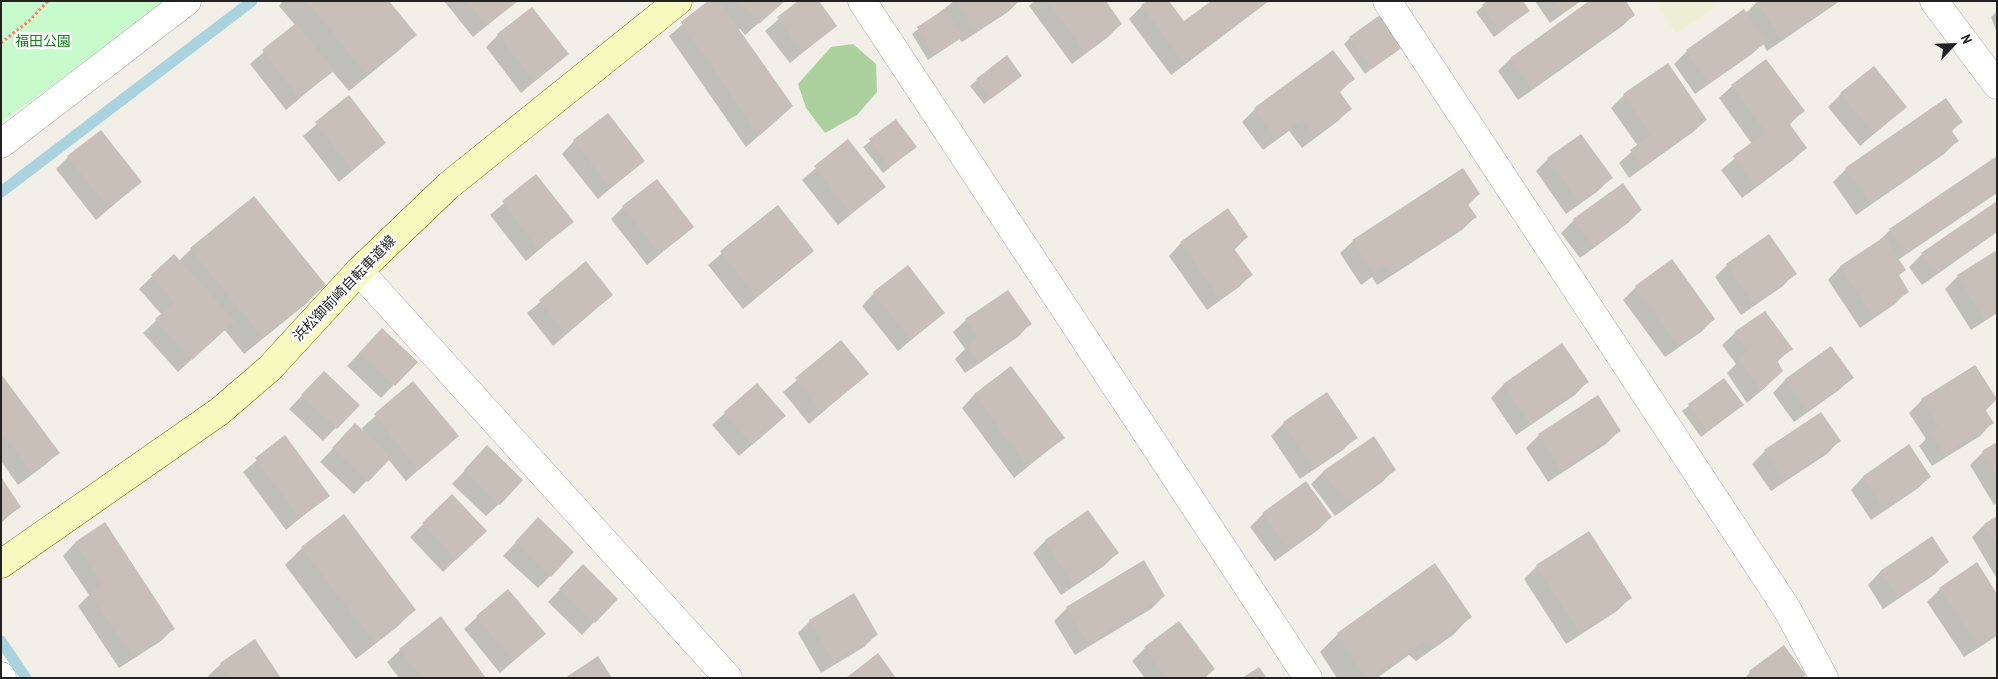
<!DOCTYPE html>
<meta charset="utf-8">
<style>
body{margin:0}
#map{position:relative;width:1998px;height:679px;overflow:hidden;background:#f2efe9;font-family:"Archivo Narrow",sans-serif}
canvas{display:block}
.frame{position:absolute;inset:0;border:2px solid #222;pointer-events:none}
.north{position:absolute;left:1928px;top:20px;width:50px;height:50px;-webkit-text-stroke:4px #fff;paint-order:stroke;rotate:66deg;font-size:14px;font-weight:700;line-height:20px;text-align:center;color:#222}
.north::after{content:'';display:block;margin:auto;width:18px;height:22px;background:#222;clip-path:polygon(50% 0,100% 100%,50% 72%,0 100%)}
</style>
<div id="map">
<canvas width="1998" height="679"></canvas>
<div class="frame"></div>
<div class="north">N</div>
</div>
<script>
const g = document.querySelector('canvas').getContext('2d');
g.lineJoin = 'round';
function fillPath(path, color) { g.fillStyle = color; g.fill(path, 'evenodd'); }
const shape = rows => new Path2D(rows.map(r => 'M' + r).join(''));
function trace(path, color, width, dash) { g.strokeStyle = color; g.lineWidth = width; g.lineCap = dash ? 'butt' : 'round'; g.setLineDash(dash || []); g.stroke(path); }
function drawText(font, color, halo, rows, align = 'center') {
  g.font = font + ' "Archivo Narrow","Noto Sans JP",sans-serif'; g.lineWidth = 5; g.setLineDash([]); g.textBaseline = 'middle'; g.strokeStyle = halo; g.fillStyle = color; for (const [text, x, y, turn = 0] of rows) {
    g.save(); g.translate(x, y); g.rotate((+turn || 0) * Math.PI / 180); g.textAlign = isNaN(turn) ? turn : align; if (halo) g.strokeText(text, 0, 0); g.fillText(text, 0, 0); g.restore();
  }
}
fillPath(shape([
 [1655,1,1723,1,1676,34]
]), '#eef0d5');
fillPath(shape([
 [853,44,876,64,877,92,857,115,825,133,806,108,798,84,831,47]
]), '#add19e');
fillPath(shape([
 [1,1,171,1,1,122]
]), '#c8facc');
fillPath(shape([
 [283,1,388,1,415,35,397,52,349,91,332,71,286,110,250,64,295,25,279,6],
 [444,1,517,1,473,37],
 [710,1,784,1,745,35,740,29,738,30,779,118,746,147,669,36],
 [800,1,836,26,790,63,765,31],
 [954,1,1019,1,1008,12,962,42,959,39,928,60,912,34],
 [1034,1,1104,1,1121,24,1108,37,1072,64,1029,6],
 [1213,1,1269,1,1171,75,1129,19,1142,6,1184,23],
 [1535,1,1581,1,1550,23],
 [1591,1,1634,15,1621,27,1518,100,1498,71,1510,59],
 [1758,1,1840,1,1767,51,1763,44,1752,54,1695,94,1674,64,1687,51,1746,13],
 [1483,6,1528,11,1494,37,1476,12],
 [1997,11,1997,33,1991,17],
 [498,35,567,54,521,93,486,47],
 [1350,38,1401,46,1365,74,1344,44],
 [1667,65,1706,120,1693,132,1629,178,1619,163,1638,146,1611,108,1624,95],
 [1021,75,984,104,970,86,977,80],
 [1353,79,1339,93,1350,109,1338,121,1302,148,1289,131,1263,150,1242,122,1255,109],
 [1732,86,1803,111,1789,125,1806,148,1793,160,1742,198,1721,170,1752,144,1719,98],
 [1841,94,1905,107,1860,146,1828,107],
 [348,97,385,143,339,182,303,136],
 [896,121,916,146,883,173,863,147],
 [1961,122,1951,132,1957,141,1944,154,1856,215,1833,182,1846,169],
 [574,141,643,161,598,199,562,154],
 [848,141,884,187,838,225,802,180],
 [68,157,140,182,96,220,56,169],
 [1997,157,1997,193,1898,260,1904,270,1898,276,1907,291,1895,304,1860,328,1828,280,1840,267,1877,243,1890,230],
 [1548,159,1611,178,1598,191,1566,214,1536,171],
 [536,176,572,222,526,261,490,215],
 [1479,194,1467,206,1475,217,1462,230,1377,285,1372,277,1361,285,1340,253,1353,241],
 [1997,202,1997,232,1922,285,1909,267,1922,254],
 [623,207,692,227,647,265,611,219],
 [778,207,813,251,743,309,708,265],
 [1641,210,1628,223,1580,258,1561,233,1574,220],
 [1247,237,1234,250,1251,275,1239,287,1207,310,1169,256,1181,243],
 [191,249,324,285,307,303,244,354,224,329,178,372,143,333,162,315,139,289,174,255,179,261],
 [1997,251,1997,313,1971,330,1945,289,1958,276],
 [586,263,612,295,553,346,527,313],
 [1727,265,1795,273,1783,286,1741,315,1715,277],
 [1636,287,1714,319,1701,332,1665,357,1623,300],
 [874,293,943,313,898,351,862,306],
 [966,320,1030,324,1018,337,965,373,955,359,965,349,953,332],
 [1735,333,1791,349,1777,362,1769,384,1747,403,1727,373,1736,364,1722,345],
 [370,342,416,362,381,398,347,366],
 [841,342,867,374,809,424,783,392],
 [1562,344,1587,382,1575,395,1516,435,1491,398,1503,385],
 [1831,348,1852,378,1839,390,1794,422,1773,393,1785,380],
 [1975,367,1996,400,1985,411,1992,423,1980,436,1932,466,1919,446,1926,439,1909,413,1922,400],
 [1011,368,1063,438,1014,478,962,408,974,395],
 [1,376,58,453,45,465,18,485,1,461],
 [1724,379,1743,405,1701,437,1682,411],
 [413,383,457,436,406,481,388,459,354,494,320,462,343,438,365,434,362,428],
 [312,385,358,405,323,441,289,409],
 [1597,397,1619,431,1606,444,1548,482,1526,448,1539,435],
 [725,413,771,428,739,456,712,425],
 [1284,423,1356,437,1343,450,1300,479,1271,436],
 [284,437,328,495,286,530,243,472],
 [1374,438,1394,470,1381,483,1335,516,1311,484,1323,472],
 [1839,441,1827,454,1771,491,1752,464,1765,451],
 [1997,444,1997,503,1994,505,1970,465,1983,452],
 [1909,446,1930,477,1917,489,1871,520,1851,490,1863,477],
 [475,460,499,504,486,516,452,484],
 [1,479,20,506,1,523],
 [452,496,485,531,443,572,410,537],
 [1088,511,1117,553,1104,566,1061,595,1033,553,1045,541],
 [1263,514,1331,517,1318,530,1275,561,1250,527],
 [1997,517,1997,579,1972,537,1984,525],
 [105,524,173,629,161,641,119,668,78,606,89,595,63,556,75,543],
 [526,532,550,576,538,588,503,556],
 [1931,538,1947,562,1934,575,1883,609,1868,585,1880,572],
 [302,548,415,609,397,627,356,659,285,565],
 [1434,564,1470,617,1453,635,1416,661,1409,655,1377,678,1337,678,1320,652,1338,634],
 [1537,566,1630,598,1617,611,1566,644,1524,579],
 [570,579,594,622,582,635,548,602],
 [1940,589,1997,596,1997,636,1964,657,1927,602],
 [1164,596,1151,609,1075,655,1054,621,1067,608],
 [477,617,544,634,500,673,464,629],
 [810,621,877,634,864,647,821,673,798,633],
 [1145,648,1214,669,1205,678,1145,678,1132,661],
 [400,650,484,678,399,678,387,662],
 [221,664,279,678,209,678,208,676],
 [1750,672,1802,678,1745,678]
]), '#0003');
trace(shape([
 [1,192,252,1],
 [1,641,26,678]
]), '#aad3df', 11);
fillPath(shape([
 [307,1,389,1,417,35,367,75],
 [467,1,518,1,486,26],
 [708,1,719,1,793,106,759,136,681,22],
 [740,1,785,1,759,24],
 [798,1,819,1,837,26,803,52,777,17],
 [956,1,1020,1,975,31],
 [1048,1,1106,1,1122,24,1085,52],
 [1147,1,1169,1,1184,21,1211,1,1267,1,1184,63,1141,5],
 [1487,1,1523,1,1530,11,1501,31,1482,5],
 [1556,1,1577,1,1563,12],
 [1589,1,1626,1,1635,15,1531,88,1510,58],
 [1756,1,1837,1,1781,39],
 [532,7,569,54,534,82,497,34],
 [945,9,963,37,935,55,917,27],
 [1744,9,1767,42,1709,83,1686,50],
 [1380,15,1403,47,1372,69,1349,37],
 [296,23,334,71,299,98,262,50],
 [1333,50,1355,79,1339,91,1352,109,1315,136,1302,119,1276,138,1254,108],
 [1007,55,1022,76,991,99,976,79],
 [1766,59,1805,111,1789,123,1807,148,1755,186,1733,156,1766,132,1731,85],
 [1668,63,1707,120,1642,166,1630,150,1651,135,1623,94],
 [1874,66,1907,107,1874,134,1840,93],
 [349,95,386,143,352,170,315,122],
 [1946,98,1963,122,1951,130,1959,141,1870,203,1845,168],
 [608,113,645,161,611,188,573,140],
 [896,119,917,147,890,167,869,139],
 [101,130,142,182,109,208,67,156],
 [1581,134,1613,178,1579,202,1547,158],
 [848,139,886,187,851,214,814,166],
 [1997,156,1997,190,1905,253,1889,229],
 [1463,168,1480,194,1467,203,1477,217,1390,273,1386,265,1374,273,1352,240],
 [536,174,574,222,539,249,502,201],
 [657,179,694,227,660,254,622,206],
 [1623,183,1642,210,1594,246,1573,219],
 [254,196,326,285,262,337,190,248],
 [1997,201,1997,230,1935,273,1921,253],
 [778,205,814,251,757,297,720,251],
 [1228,208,1248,237,1233,247,1253,275,1220,299,1180,242],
 [1769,234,1797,274,1754,303,1726,264],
 [1884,237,1906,270,1899,275,1909,292,1873,316,1840,266],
 [1997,250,1997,310,1984,318,1957,275],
 [174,254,235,321,192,360,155,319,175,302,151,275],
 [1672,259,1715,319,1678,346,1635,286],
 [586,261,613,295,566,334,539,300],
 [908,265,945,313,911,340,873,292],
 [1008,290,1032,324,978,362,967,346,978,338,965,319],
 [1765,311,1793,349,1777,360,1783,371,1761,391,1739,359,1748,351,1734,332],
 [382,328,418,362,395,386,359,353],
 [841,340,869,374,822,412,795,378],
 [1562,343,1589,382,1530,423,1503,384],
 [1831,346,1854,378,1807,410,1785,379],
 [1975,365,1997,399,1985,409,1994,423,1945,454,1931,433,1939,427,1921,399],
 [1011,366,1065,438,1027,466,974,394],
 [324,371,360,405,337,429,301,395],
 [1,374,60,453,32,473,1,431],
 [1724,378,1744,405,1707,431,1688,404],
 [413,381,459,436,419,470,374,414],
 [757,383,786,416,752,445,724,412],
 [1327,392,1358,438,1314,467,1283,422],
 [1598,395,1621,431,1561,470,1538,434],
 [1821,412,1841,441,1784,480,1764,450],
 [355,423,392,457,368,482,332,448],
 [285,435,330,496,300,518,255,458],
 [1374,436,1396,470,1348,504,1323,471],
 [1997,442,1997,476,1982,451],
 [1909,444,1931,477,1885,508,1863,476],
 [487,445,523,480,500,505,464,470],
 [1,477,21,507,1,520],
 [1306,481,1332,517,1288,549,1262,513],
 [452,494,487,531,456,560,422,523],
 [1088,510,1119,553,1074,584,1045,540],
 [344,514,416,610,374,642,301,547],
 [1997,516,1997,546,1984,524],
 [538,517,574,552,551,577,515,542],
 [105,522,175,629,132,657,90,592,102,584,75,542],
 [1589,531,1632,598,1579,632,1536,565],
 [1932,536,1949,562,1897,597,1880,571],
 [1144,560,1165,596,1089,643,1066,607],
 [1977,562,1997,594,1997,633,1977,645,1939,588],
 [1435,563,1472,617,1434,645,1427,639,1371,678,1366,678,1337,633],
 [583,564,618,599,595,623,559,589],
 [508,589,546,634,513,661,476,616],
 [854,593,878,635,834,661,809,620],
 [441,616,486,678,422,678,399,649],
 [1179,621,1215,669,1204,678,1167,678,1144,647],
 [255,639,281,678,230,678,220,663],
 [1784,645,1806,675,1802,678,1754,678,1749,671],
 [878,653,896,678,846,678],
 [598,656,612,678,565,678],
 [1259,667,1267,678,1242,678]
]), '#c7bfb8');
const minor = shape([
 [1387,1,1787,609,1824,678],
 [359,271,728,678],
 [1,676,2,678]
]);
const tertiary = shape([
 [862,1,1308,678],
 [1934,1,1997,85],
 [1,144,187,1]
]);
const secondary = shape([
 [1,564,220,411,270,368,359,271,448,186,678,1]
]);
trace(minor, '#a9a9a9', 29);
trace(tertiary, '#a9a9a9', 29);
trace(secondary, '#707d05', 29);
trace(shape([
 [1,43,29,21,48,1]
]), '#fa8072', 3, [2.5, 2.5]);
trace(minor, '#fff', 28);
trace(tertiary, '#fff', 28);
trace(secondary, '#f7fabf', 28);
drawText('14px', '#0c8416', '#fff', [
 ["福田公園",43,42]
]);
drawText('14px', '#222', '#fff', [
 ["浜松御前崎自転車道線",345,289,-46]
]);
</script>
